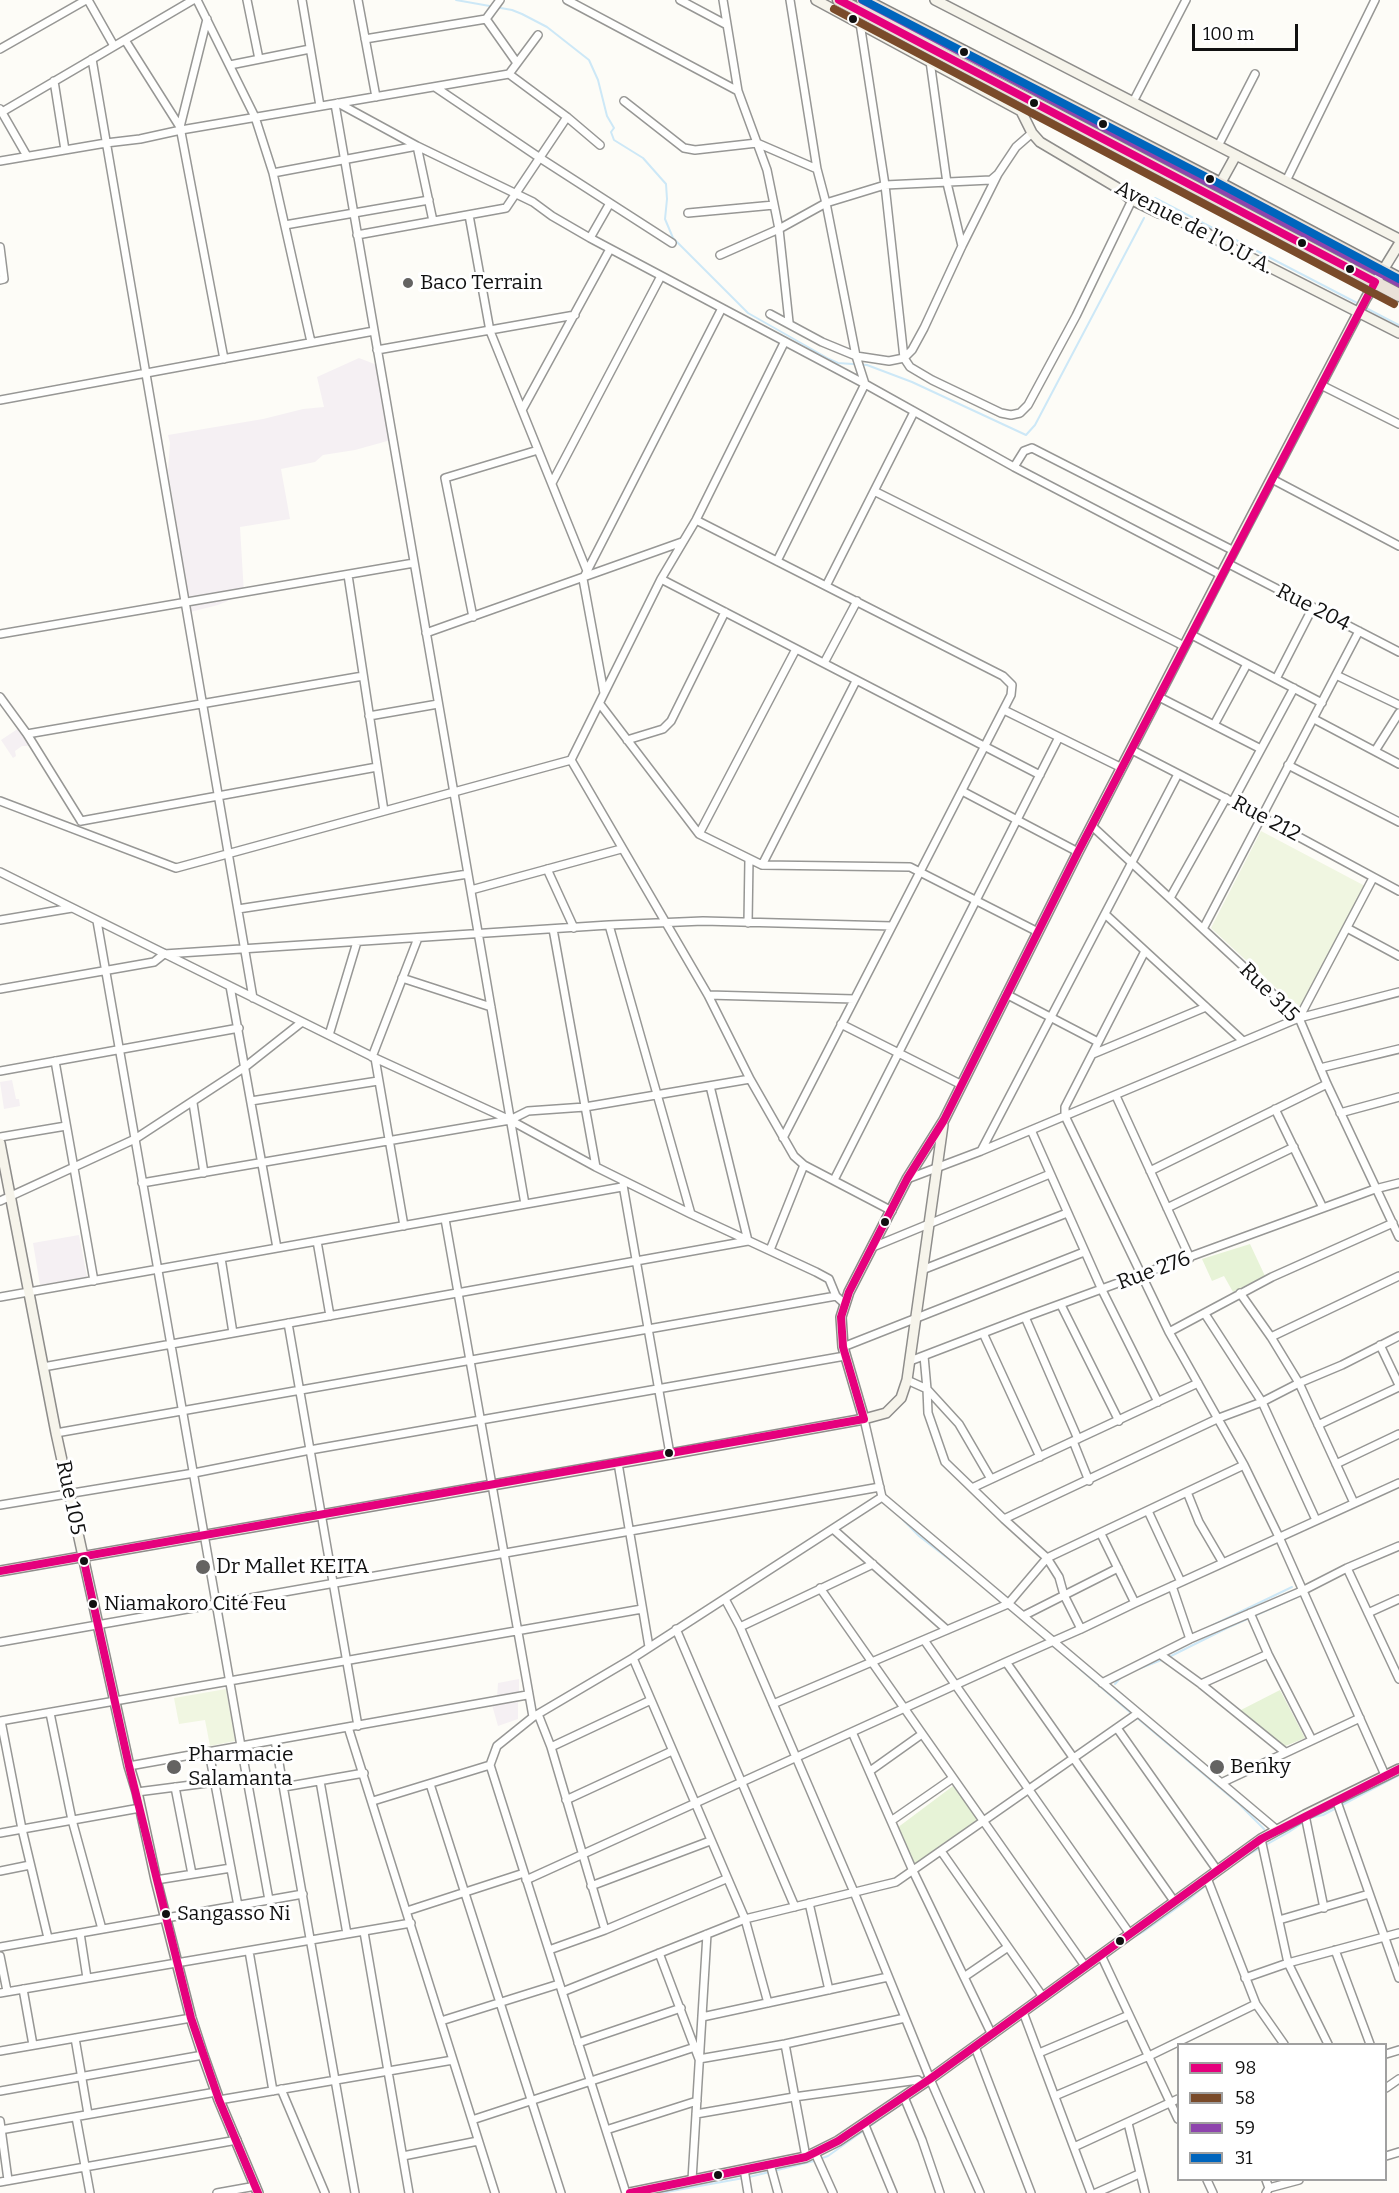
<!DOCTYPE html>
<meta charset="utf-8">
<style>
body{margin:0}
#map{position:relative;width:1399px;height:2193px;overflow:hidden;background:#fdfcf7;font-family:Bitter,serif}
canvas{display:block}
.legend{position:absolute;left:1177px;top:2043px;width:210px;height:138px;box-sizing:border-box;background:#fff;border:2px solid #a0a0a0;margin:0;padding:8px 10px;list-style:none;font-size:18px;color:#111}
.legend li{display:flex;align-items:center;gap:12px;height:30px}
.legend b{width:30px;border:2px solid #a0a0a0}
.scale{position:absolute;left:1192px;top:24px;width:106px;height:27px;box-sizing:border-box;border:3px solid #111;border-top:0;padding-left:8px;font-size:18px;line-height:21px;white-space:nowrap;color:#111;-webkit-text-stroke:4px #fff;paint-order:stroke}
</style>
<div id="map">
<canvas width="1399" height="2193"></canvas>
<ul class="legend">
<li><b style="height:8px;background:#e5007d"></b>98</li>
<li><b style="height:8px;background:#7a4b2a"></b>58</li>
<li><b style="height:8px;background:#8e44ad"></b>59</li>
<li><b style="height:8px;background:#0065bd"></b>31</li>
</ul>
<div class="scale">100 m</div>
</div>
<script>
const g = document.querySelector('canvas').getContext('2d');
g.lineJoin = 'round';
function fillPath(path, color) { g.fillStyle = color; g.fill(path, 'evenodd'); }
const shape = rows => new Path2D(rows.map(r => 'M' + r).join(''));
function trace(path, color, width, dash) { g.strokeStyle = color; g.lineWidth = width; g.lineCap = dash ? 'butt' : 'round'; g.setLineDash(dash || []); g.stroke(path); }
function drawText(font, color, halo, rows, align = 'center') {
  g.font = font + ' Bitter,serif'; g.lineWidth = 6; g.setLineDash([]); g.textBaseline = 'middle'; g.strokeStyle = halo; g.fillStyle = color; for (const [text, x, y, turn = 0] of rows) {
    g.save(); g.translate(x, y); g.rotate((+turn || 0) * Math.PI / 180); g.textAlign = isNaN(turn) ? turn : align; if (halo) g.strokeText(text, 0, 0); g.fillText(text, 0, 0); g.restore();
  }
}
fillPath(shape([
 [359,358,377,365,391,440,355,450,323,455,315,462,281,469,290,519,240,527,244,594,218,605,190,612,168,471,170,443,168,435,263,419,303,409,324,407,317,377],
 [19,728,30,746,22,746,15,751,16,756,13,758,1,740],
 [12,1080,16,1099,19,1099,20,1106,4,1109,0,1082],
 [79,1235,87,1277,40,1285,33,1243],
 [519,1679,519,1696,497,1698,498,1683],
 [518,1702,518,1719,498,1726,492,1705]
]), '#f5f0f3');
fillPath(shape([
 [1250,1244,1265,1276,1233,1292,1224,1276,1212,1281,1202,1259],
 [1280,1690,1305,1738,1283,1747,1237,1712],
 [953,1786,977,1818,976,1823,918,1864,912,1861,897,1828]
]), '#e7f3d7');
fillPath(shape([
 [1261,831,1365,886,1300,1010,1211,928],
 [226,1689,235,1741,210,1746,205,1720,179,1724,174,1698]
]), '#f0f6e1');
trace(shape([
 [456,0,512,10,522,14,547,27,589,60,598,80,607,116,614,128,611,132,614,140,643,158,666,184,667,199,665,219,673,238,748,313,829,359,838,363,867,365,912,382,1026,435,1035,425,1144,218],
 [1155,198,1359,304],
 [1364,307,1399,325],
 [903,1520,919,1536,977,1581],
 [988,1591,1048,1641],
 [1211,1626,1292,1587],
 [1052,1645,1132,1714],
 [1169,1657,1227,1628,1297,1597],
 [1133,1671,1164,1659],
 [1112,1675,1149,1656],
 [1115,1684,1122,1676],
 [1136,1717,1239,1804,1264,1829],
 [1246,1856,1289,1832,1310,1818,1323,1815,1399,1775],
 [1127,1941,1143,1932,1188,1900,1217,1876],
 [1106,1958,1120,1946],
 [908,2099,1101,1961],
 [661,2193,749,2177,814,2161,828,2156,904,2102]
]), '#cde8f7', 2);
const street = shape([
 [88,0,114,46],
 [197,0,255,117,273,173,311,342],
 [247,0,259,59],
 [302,0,320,106],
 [358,0,376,97],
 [567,0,738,91],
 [680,0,727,25],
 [723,0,738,91,767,170,779,229,789,322],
 [790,0,817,169],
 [486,19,517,63],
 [860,23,885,185,904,358,910,367,932,380,1001,413,1011,415,1020,413,1028,405,1076,316,1132,200],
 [365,39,486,19,500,0],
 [125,40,180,127,224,359],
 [0,49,86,0],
 [92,59,253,998],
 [930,61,947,183,962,246],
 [230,65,310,49],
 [509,74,567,117,600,145],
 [54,81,65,150],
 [435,87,540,158,672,243],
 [624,101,684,148,695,150,757,143,817,169,826,203,856,356,865,384,777,561],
 [1133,102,1186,0],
 [338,103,417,146,533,202,552,216,590,238,865,384,1014,467,1221,575],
 [335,104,525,1204],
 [0,109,27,156],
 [2,112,193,0],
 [180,127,207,19],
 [1218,146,1255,74],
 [0,161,106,143,140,139,181,130,509,74,538,35],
 [273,173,417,146,433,221],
 [1286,181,1375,0],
 [688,213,774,205],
 [469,215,490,331,587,571],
 [285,225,429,200],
 [357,235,506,208,567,117],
 [590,238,610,203],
 [0,247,4,279,0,280],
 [720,255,779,229,826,203,885,185,991,180,998,174,1016,147,1032,133],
 [770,314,822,342,856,356,889,361,904,358,912,350,924,328,962,246,998,174],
 [377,350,575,315],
 [1321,385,1399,424],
 [0,400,374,331],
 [522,410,610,249],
 [1014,467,1024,451,1032,448,1234,551],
 [1272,479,1399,546],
 [552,483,661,276],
 [874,491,1184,646],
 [696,520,1003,676,1012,685,1011,695,783,1138],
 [1227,563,1399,652],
 [348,575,384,811],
 [661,579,1040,775],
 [826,586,914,412],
 [473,617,445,478,538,450],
 [426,633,682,542],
 [0,634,414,563],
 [1190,634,1322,703],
 [824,663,857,601],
 [1336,675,1399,705],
 [1276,679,1313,607],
 [604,693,583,579,722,308],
 [0,697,27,734,81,821],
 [1159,697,1261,749],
 [600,704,699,834,762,865,910,867,1038,932],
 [1004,710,1122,768],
 [369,716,438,704],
 [1314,719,1399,764],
 [1214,725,1247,664],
 [27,734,363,676],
 [627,740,663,729,671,721,725,612],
 [1132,750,1262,817,1399,891],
 [1375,751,1399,713],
 [571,760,708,995,750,1079,794,1156,804,1165,892,1211],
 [1288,765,1399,822],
 [962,791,1078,852],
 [0,801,176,868,571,760,661,579,696,520,784,343],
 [1233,801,1294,688],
 [81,821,377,767],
 [1092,826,1299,1018,1327,1084,1399,1237],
 [699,834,796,649],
 [762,865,856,681],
 [547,869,574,928],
 [0,872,375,1058,510,1120,596,1167,691,1214,816,1272,829,1279,836,1296,845,1304],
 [471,890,621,849],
 [1170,898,1226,798],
 [238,909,468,874],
 [1105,914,1243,1041],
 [0,920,72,908],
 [97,921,241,1746,269,1900],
 [748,923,749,859],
 [609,925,691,1214],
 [1347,928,1399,956],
 [553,929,596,1167],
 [1203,929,1359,631],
 [1145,951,1065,1107,1065,1116,1169,1332,1244,1465,1279,1537,1385,1775],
 [402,978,491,1007],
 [230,986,277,1248],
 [0,989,154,962,164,954,609,925,703,921,892,926],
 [1006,994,1098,1042],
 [708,995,854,999],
 [1299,1018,1373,878],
 [841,1024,960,1084],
 [329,1035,357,942],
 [1093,1054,1206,1007],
 [372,1057,418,938],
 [375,1058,404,1226],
 [55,1061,94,1281],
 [1320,1068,1399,1049],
 [0,1071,239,1028],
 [1116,1096,1190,1258],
 [251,1101,378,1081],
 [193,1103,204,1173],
 [1275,1109,1323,1208],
 [1340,1113,1399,1097],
 [1031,1130,1102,1290,1158,1402],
 [0,1137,66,1126],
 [981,1151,1178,774],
 [1150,1171,1327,1084],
 [907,1179,981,1151,1299,1018,1399,992],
 [834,1180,1059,737],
 [142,1183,510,1120,528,1111,585,1107,750,1079],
 [623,1185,670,1454],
 [0,1201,135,1139,245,1067,302,1022],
 [1167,1208,1294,1147],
 [445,1219,533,1717],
 [317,1241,330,1316],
 [873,1247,1050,1174],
 [770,1250,804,1165],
 [221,1258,233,1333],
 [922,1270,1067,1213],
 [1240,1293,1271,1337,1299,1383,1354,1503],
 [0,1297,622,1187],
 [1061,1305,1119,1421],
 [1205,1314,1262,1402,1316,1520],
 [1025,1317,1078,1439],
 [288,1323,358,1726],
 [1169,1332,1272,1277,1393,1223],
 [983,1333,1040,1457],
 [1271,1337,1399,1276],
 [1380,1345,1399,1385],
 [843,1347,1084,1252],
 [924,1356,927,1389,959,1424,991,1479],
 [910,1361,1025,1317,1375,1189,1399,1183],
 [43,1367,748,1241,710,1086],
 [907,1380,927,1389,928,1413,945,1462,1004,1519,1047,1558,1059,1577,1064,1595,1081,1629],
 [864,1419,882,1497,1277,1830],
 [1318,1425,1399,1387],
 [56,1433,836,1296],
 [1073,1441,1089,1481],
 [618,1463,649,1647],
 [1336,1464,1399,1434],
 [972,1488,1198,1383],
 [1187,1492,1199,1522,1223,1563],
 [0,1505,194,1473,310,1450,845,1356],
 [1148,1511,1181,1582],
 [1004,1519,1219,1418,1262,1402,1299,1383,1342,1365,1399,1336],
 [833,1529,947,1630],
 [1101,1534,1135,1603],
 [1347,1568,1399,1679],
 [1172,1586,1190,1639],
 [820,1588,1085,1966],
 [725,1599,740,1627,854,1892,930,2079,980,2193],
 [1250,1613,1268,1654,1312,1740],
 [1368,1613,1399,1599],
 [1023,1616,1118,1568],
 [740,1627,873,1564],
 [676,1629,795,1907],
 [924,1640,1130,1934],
 [0,1642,880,1487],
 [1161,1655,1201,1684,1285,1752],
 [633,1658,745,1919,768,2003],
 [1006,1662,1174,1901],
 [1102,1683,1190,1639,1304,1590,1347,1568,1399,1546],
 [1201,1684,1268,1654],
 [773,1704,1008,1604,1047,1558,1244,1465],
 [50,1713,72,1820,102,1929],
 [538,1714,551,1747,605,1930],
 [0,1721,642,1609],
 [1,1721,22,1829,48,1938],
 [348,1727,495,2193],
 [1117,1728,1217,1870],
 [852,1732,913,1871,992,2035],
 [275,1740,355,2193],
 [551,1747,651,1700],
 [209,1752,238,1906],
 [129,1766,527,1695],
 [870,1771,922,1734],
 [320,1781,347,1934],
 [1221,1783,1360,1718],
 [430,1784,561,2193],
 [175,1787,192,1874],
 [284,1787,364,1773],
 [137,1792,215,1782],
 [1336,1799,1399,1978],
 [566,1800,672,1751],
 [373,1801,490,1765],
 [1305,1815,1324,1908],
 [891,1821,953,1778],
 [0,1833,140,1808],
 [1261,1839,1288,1963,1328,2044],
 [941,1851,1043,1997],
 [0,1871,30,1865],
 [1207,1878,1256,2004,1284,2044],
 [156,1880,231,1868],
 [526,1880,1006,1662,1081,1629,1135,1603,1399,1483],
 [591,1886,710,1841],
 [809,1903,829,1990],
 [407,1911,524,1873],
 [1279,1920,1369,1894],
 [364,1932,409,2193],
 [80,1933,87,1978],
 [0,1947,303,1894],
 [549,1950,605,1930,726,1879],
 [1335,1950,1370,2044],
 [249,1951,273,2091],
 [659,1953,699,2059,785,2044,905,2018],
 [1101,1955,1178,2119],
 [0,1956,7,1991],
 [964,1977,1008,1947],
 [1245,1978,1288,1963,1399,1933],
 [23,1989,33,2045],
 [562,1992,745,1919,896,1882,1138,1713],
 [0,1993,411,1923],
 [1023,2012,1091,2193],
 [702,2017,888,1977],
 [441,2021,559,1984],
 [75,2038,88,2114],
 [578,2043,681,2008],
 [785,2044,806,2157],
 [975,2047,1031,2193],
 [0,2051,191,2018],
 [1039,2053,1129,2015],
 [1386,2054,1399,2050],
 [1386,2088,1399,2079],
 [281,2089,325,2193],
 [0,2091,203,2055],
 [1055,2096,1149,2056,1256,2004],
 [904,2097,922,2140,940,2193],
 [219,2100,453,2060],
 [696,2114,794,2097,918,2080,922,2084],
 [76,2117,90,2193],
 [472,2120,695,2047],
 [0,2121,8,2180],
 [864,2123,893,2193],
 [1128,2123,1145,2193],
 [0,2130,216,2092],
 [606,2130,697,2101],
 [1074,2147,1178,2099],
 [815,2153,833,2193],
 [403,2156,478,2141],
 [1386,2156,1399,2152],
 [770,2164,778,2193],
 [744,2169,748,2193],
 [692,2180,707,1934],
 [1207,2180,1213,2193],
 [1266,2180,1269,2188,1266,2193],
 [0,2182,237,2140],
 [1269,2188,1299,2180],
 [217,2193,256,2186],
 [626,2193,490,1765,497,1746,533,1717,633,1658,882,1497],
 [1096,2193,1139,2174]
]);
const secondary = shape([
 [816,0,1021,111,1032,133,1040,142,1116,187,1130,199,1159,213,1200,229,1228,246,1399,333],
 [935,0,1399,239],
 [1220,184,1236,155],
 [0,1143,56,1433,129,1766,137,1792,156,1880,191,2018,203,2055,219,2100,258,2193],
 [864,1419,843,1347,841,1317,849,1292,907,1179,944,1120,1078,852,1221,575,1366,298,1399,244],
 [0,1571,670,1454,864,1419,886,1413,901,1398,907,1380,943,1125],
 [630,2193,806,2157,838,2141,930,2079,1261,1839,1305,1815,1399,1769]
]);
const highway = shape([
 [839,0,1399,295],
 [863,0,1220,184,1399,279]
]);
trace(street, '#979795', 10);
trace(secondary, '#8e8d8b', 12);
trace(highway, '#858482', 15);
trace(street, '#fffffe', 7);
trace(secondary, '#f6f4eb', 9);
trace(highway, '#eae1d8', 12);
trace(shape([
 [83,1557,129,1766,191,2018,219,2100,258,2193],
 [0,1571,864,1419,843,1347,841,1317,849,1292,907,1179,944,1120,1078,852,1375,282,839,0],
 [630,2193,806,2157,838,2141,930,2079,1261,1839,1399,1769]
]), '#e5007d', 8);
trace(shape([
 [834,9,1394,304]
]), '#7a4b2a', 8);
trace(shape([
 [862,0,1399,283]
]), '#8e44ad', 8);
trace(shape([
 [863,0,1220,184,1399,279]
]), '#0065bd', 8);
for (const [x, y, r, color] of [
 [853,19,5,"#111"],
 [964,52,5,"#111"],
 [1034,103,5,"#111"],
 [1103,124,5,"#111"],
 [1210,179,5,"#111"],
 [1302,243,5,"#111"],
 [1350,269,5,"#111"],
 [408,283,6,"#646362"],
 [885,1222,5,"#111"],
 [669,1453,5,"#111"],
 [84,1561,5,"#111"],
 [203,1567,8,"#646362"],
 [93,1604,5,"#111"],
 [174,1767,8,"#646362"],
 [1217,1767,8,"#646362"],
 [166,1914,5,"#111"],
 [1120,1941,5,"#111"],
 [718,2175,5,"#111"]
]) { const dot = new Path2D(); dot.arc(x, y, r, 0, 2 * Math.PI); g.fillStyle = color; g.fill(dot); trace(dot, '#fff', 2); }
drawText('20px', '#111', '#fff', [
 ["Niamakoro Cité Feu",104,1604],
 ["Sangasso Ni",177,1914]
], 'left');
drawText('21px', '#111', '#fff', [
 ["Avenue de l'O.U.A.",1194,228,28],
 ["Rue 204",1313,608,27],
 ["Rue 212",1266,819,28],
 ["Rue 315",1269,993,45],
 ["Rue 276",1154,1271,-20],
 ["Rue 105",70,1498,78]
]);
drawText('21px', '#111', '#fff', [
 ["Baco Terrain",420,283],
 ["Dr Mallet KEITA",216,1567],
 ["Pharmacie",188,1755],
 ["Salamanta",188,1779],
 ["Benky",1230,1767]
], 'left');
</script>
